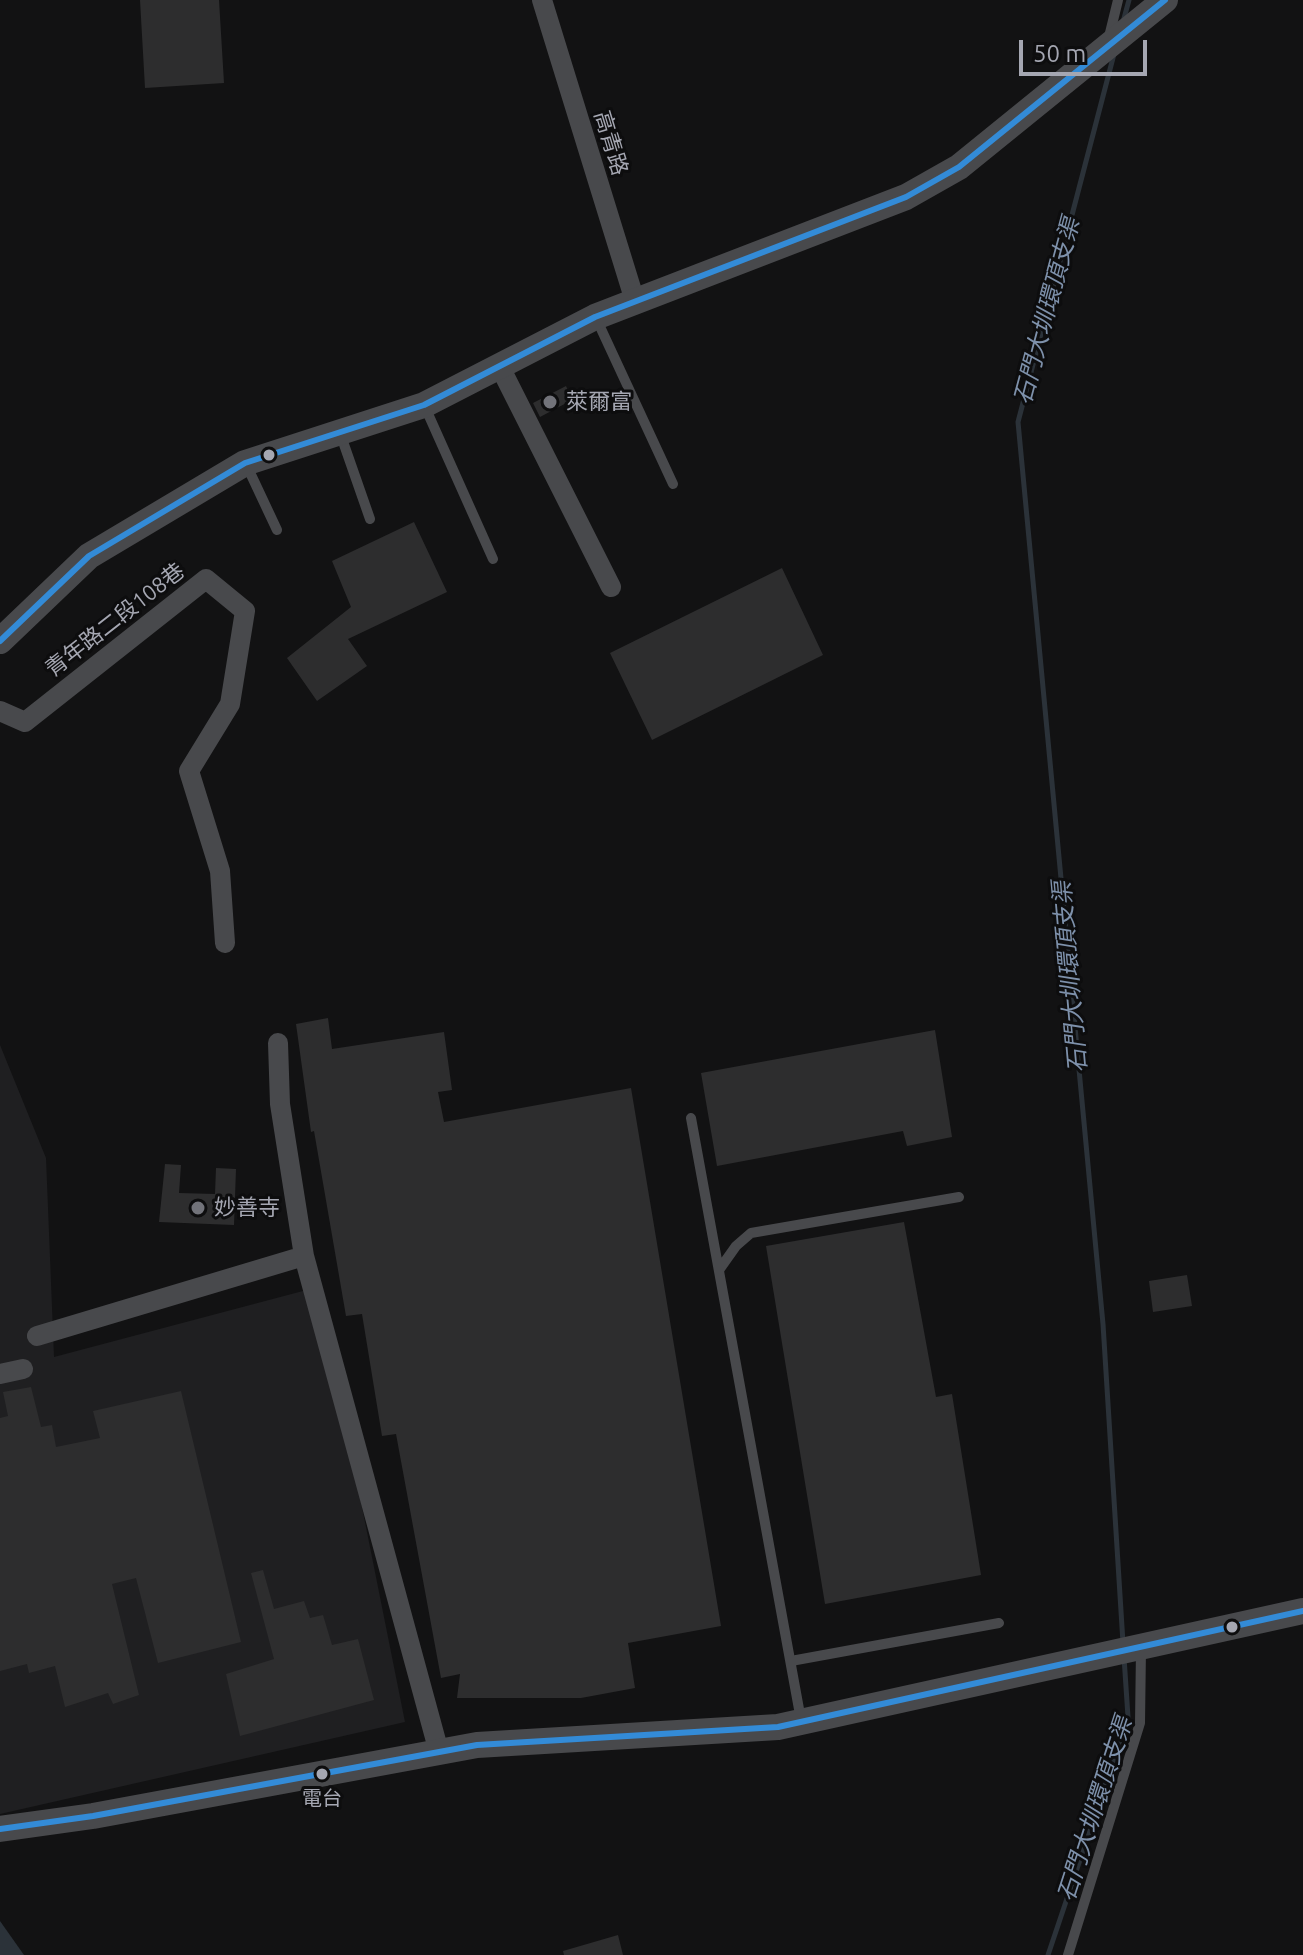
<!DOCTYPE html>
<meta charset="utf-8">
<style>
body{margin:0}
#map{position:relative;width:1303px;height:1955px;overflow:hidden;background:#121213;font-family:Ubuntu,sans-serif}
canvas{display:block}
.scale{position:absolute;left:1019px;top:40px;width:128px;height:36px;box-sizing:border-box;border:4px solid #a5a7b2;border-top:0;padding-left:10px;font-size:24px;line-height:28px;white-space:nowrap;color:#a5a7b2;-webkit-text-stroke:6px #0d0d0e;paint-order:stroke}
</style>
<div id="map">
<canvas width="1303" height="1955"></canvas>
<div class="scale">50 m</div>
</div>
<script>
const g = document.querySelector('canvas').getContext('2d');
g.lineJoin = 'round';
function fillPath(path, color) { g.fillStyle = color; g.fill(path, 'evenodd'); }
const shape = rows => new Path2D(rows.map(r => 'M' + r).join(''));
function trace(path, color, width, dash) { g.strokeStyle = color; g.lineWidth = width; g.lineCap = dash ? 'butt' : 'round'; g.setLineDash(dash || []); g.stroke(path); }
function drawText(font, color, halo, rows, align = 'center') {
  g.font = font + ' Ubuntu,"Noto Sans TC",sans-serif'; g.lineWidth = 6; g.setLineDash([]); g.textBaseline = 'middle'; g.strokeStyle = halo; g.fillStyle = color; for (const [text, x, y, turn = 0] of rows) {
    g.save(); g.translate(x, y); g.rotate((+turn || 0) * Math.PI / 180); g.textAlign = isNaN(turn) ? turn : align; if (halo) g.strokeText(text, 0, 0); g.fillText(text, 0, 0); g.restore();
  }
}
fillPath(shape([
 [0,1045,46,1158,54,1357,318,1287,405,1722,0,1814]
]), '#1f1f21');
fillPath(shape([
 [0,1921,24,1955,0,1955]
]), '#2b3239');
trace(shape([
 [1123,22,1129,0],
 [1114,54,1018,422,1103,1324,1123,1643],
 [1048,1955,1128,1717,1124,1657]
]), '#2b3239', 5);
fillPath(shape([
 [140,0,219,0,224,83,145,88],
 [566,386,572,400,540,417,533,403],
 [414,522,447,592,348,639,367,666,317,701,287,658,351,607,332,561],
 [782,568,823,655,652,740,610,653],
 [328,1018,332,1049,444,1032,452,1090,438,1092,444,1122,631,1088,721,1626,628,1643,635,1688,581,1698,457,1698,460,1674,441,1678,396,1434,382,1436,362,1314,346,1316,314,1131,311,1132,296,1024],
 [935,1030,952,1137,907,1146,903,1131,717,1166,701,1073],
 [165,1164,181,1165,179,1193,215,1194,216,1168,236,1169,234,1225,159,1222],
 [904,1222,936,1397,952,1394,981,1575,825,1604,766,1246],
 [1187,1275,1192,1306,1153,1312,1149,1281],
 [31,1387,41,1427,52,1425,56,1447,100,1438,93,1411,181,1391,241,1642,158,1663,136,1578,112,1584,139,1695,113,1704,108,1693,65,1707,55,1666,29,1673,27,1664,0,1671,0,1418,8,1416,3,1392],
 [263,1570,274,1609,304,1601,310,1618,323,1615,332,1645,358,1639,374,1700,240,1736,226,1674,274,1659,251,1573],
 [618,1935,623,1955,564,1955,563,1951]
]), '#2d2d2e');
trace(shape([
 [1109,37,1118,0],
 [596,318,673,484],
 [425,407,493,559],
 [340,433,370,519],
 [246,464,277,530],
 [691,1118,801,1720],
 [719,1270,736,1246,751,1233,959,1197],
 [791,1661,999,1623],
 [1068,1955,1140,1723,1141,1649]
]), '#48494c', 10);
trace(shape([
 [542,0,635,301],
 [499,365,611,587],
 [0,711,25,722,206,579,245,611,230,704,189,771,220,871,225,943],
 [278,1043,280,1104,304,1256,439,1752],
 [37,1336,304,1256],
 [0,1374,23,1369]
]), '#48494c', 20);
trace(shape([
 [0,641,89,556,245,463,424,405,595,317,906,197,959,167,1165,0],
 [0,1829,93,1816,477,1745,778,1727,1303,1611]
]), '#48494c', 26);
trace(shape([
 [0,641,89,556,245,463,424,405,595,317,906,197,959,167,1165,0],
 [0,1829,93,1816,477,1745,778,1727,1303,1611]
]), '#338bd7', 6);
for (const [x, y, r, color] of [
 [550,402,8,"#72737a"],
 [269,455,7,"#a5a7b2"],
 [198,1208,8,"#72737a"],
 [1232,1627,7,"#a5a7b2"],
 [322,1774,7,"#a5a7b2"]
]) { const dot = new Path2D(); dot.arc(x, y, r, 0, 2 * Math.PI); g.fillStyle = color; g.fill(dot); trace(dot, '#0d0d0e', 3); }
drawText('20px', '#a5a7b2', '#0d0d0e', [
 ["電台",322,1798]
]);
drawText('22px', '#a5a7b2', '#0d0d0e', [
 ["高青路",611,143,73],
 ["青年路二段108巷",115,620,-38]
]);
drawText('22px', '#a5a7b2', '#0d0d0e', [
 ["萊爾富",566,402],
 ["妙善寺",214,1208]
], 'left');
drawText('italic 24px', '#7e91ab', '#0d0d0e', [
 ["石門大圳環頂支渠",1047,311,-75],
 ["石門大圳環頂支渠",1070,977,-95],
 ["石門大圳環頂支渠",1095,1809,-72]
]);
</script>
